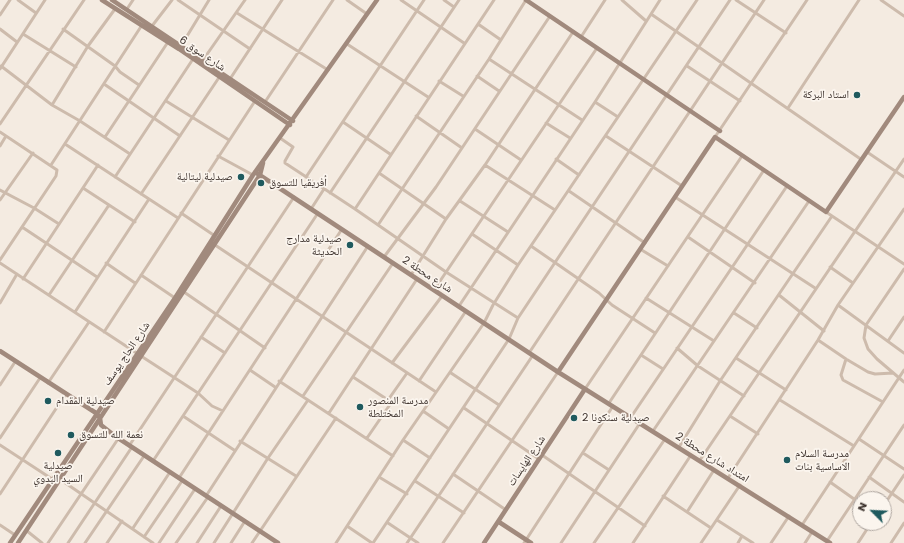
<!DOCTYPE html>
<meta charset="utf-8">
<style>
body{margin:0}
#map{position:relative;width:904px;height:543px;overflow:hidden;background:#f4ebe1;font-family:Poppins,sans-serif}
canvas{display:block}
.north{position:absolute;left:852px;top:491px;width:40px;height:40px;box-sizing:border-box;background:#fbf5ee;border:1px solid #aea6a0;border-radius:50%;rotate:294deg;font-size:11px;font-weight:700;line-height:16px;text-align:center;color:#3b302b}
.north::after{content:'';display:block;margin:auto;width:14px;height:18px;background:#1f5a5e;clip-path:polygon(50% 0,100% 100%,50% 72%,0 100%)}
</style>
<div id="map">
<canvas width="904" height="543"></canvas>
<div class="north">N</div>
</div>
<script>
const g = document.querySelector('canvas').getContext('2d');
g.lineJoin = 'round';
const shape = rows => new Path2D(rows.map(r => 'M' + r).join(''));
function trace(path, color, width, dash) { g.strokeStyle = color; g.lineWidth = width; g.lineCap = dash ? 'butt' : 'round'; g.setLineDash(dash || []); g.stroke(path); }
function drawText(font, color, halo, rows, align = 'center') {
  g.font = font + ' Poppins,"Noto Naskh Arabic",sans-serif'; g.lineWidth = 3.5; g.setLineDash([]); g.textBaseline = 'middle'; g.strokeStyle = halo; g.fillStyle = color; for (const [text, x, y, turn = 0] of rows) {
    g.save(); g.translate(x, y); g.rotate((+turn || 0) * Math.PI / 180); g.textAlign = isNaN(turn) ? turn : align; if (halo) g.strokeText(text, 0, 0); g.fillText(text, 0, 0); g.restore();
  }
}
trace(shape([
 [18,0,36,13],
 [178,0,250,49],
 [347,0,367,14],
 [401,0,464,43],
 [444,0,454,7],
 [622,0,646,21],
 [736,0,786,33],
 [881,0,904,16],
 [127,9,133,0],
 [237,13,328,70],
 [651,14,862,160],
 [0,15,10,0],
 [478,24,501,40],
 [152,26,172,0],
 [0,29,17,42],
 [63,29,115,66,120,72,139,85],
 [23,34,76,67],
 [581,37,605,0],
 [347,44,428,97],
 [181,46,209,0],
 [489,59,582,120],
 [203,60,245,0],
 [1,66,52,105,80,121,130,154],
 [687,66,740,101],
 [0,69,45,0],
 [477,76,499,91],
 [230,79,282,0],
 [439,81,463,96],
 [104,84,180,136],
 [166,101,229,140],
 [265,102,333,0],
 [595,102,618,117],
 [52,105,88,46,115,9],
 [788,108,859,0],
 [416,116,462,148],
 [343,122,390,154],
 [546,123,570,138],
 [0,124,84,0],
 [475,129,521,160],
 [0,132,57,170,56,176,0,260],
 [606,136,682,186],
 [105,137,168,42],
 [715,137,807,0],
 [280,138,293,147,285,161,285,163,355,209,446,272,518,318],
 [65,144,178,218],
 [0,146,6,136],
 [867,152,904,177],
 [218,156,253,175],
 [556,159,579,175],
 [51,165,142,25],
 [485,165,555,210],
 [379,173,446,219],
 [115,177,193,59],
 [306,177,424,0],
 [83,188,135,222],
 [0,190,34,208,59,224],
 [569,191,645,243],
 [330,193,459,0],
 [141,194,220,76],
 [675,197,815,288],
 [0,200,33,153],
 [460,201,508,232],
 [311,209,324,189],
 [355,209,494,0],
 [826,212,904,264],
 [181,213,215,236],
 [378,225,489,59,526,0],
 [22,227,97,277],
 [472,234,518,265],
 [688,237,755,283],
 [215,245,436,392],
 [531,246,599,293,612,305,655,333],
 [640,249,668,266],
 [384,257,436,187,550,16],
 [0,263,138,354],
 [106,263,135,283],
 [830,267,853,283],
 [904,269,866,325,864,338,868,349,877,359,904,382],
 [141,275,175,298],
 [411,275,446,219,485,165,573,32],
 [23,279,98,165],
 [434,290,597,48],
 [184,292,265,348],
 [49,295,109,205],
 [779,295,824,331],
 [646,298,714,341],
 [0,303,17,274],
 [838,305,904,353],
 [459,306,595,102,660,0],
 [75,312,149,199],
 [734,313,757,328],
 [104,332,255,101],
 [201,337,225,353],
 [818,340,846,359,868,372,875,374,893,373],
 [888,341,904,317],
 [677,348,698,366,744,396],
 [529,353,764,0],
 [641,355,663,369],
 [141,356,198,393,212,406,223,411],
 [736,358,786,390],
 [846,359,841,375,843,380,883,402],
 [392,363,442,296],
 [250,370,275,387],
 [451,373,499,405],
 [353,377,388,400],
 [279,381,393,456],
 [419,381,466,311],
 [48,383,89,322],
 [0,385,15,362],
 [585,389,742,156],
 [303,396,393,263],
 [780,400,854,446],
 [609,403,764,170],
 [464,408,539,459],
 [423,411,449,429],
 [329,413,417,279],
 [183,416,234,450],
 [730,416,758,434],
 [631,417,787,186],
 [653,431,809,201],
 [0,438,40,378],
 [367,438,389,406,388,400,407,373],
 [859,439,904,469],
 [403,440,430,458],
 [240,441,296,476],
 [0,445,52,479],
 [129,446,294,197],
 [679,447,720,381,832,216],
 [583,453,609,470],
 [542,455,645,526],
 [700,460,904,159],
 [153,461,318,213],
 [453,474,506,510],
 [379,477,407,494],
 [869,477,904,502],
 [179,478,342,229],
 [728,478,818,340,838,305,904,209],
 [61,480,153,543],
 [415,481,464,513],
 [830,482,854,499],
 [0,494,65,395],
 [206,496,368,246],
 [663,496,711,528],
 [884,505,904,475],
 [687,512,714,470],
 [717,520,753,543],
 [388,523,418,543],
 [0,525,15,535],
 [802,525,904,370],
 [347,526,372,543],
 [133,528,170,472],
 [27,531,42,543],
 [144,537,182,481],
 [827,541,904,425],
 [48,543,118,439],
 [68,543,132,447],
 [85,543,144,456],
 [107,543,122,521],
 [159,543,195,489],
 [176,543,208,497],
 [197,543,221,506],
 [214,543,268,458,308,400],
 [231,543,245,521],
 [252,543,336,418],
 [336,543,403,440,484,323,493,305,518,265,697,0],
 [373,543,509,339,518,318,730,0],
 [407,543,533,355],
 [443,543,558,372],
 [524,543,613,406],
 [561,543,640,423],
 [594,543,665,439],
 [633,543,691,455],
 [701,543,740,485],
 [738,543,742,536],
 [771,543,789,516],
 [805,543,812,532],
 [858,543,871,523],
 [891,543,904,523]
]), '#cdbbac', 3);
trace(shape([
 [102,0,179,49,290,125],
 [112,0,293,121],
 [526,0,720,131],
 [255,172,558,372,830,543],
 [0,351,96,413,100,418,101,425,115,436,278,543],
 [558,372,715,137,826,212,904,97],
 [499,522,531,543],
 [10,543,175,298,253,175,377,0],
 [18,543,260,175,263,163],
 [484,543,585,389]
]), '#a18a7d', 4.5);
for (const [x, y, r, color] of [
 [857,95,4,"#1f5a5e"],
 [241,177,4,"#1f5a5e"],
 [261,183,4,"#1f5a5e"],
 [350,245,4,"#1f5a5e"],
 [48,401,4,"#1f5a5e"],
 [360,407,4,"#1f5a5e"],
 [574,418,4,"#1f5a5e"],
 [71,435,4,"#1f5a5e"],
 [58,453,4,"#1f5a5e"],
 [787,460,4,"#1f5a5e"]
]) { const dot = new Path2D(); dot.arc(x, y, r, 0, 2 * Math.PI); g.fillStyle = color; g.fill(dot); trace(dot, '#fbf5ee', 1.5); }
drawText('11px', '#3b302b', '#fbf5ee', [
 ["شارع سوق 6",202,54,34],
 ["شارع محطة 2",427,275,33],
 ["شارع الحاج يوسف",127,354,-56],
 ["امتداد شارع محطة 2",712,458,32],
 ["شارع الهايسات",527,461,-56]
]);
drawText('11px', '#3b302b', '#fbf5ee', [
 ["استاد البركة",849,95,"right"],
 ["صيدلية ليتالية",233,177,"right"],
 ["أفريقيا للتسوق",269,183],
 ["صيدلية مدارج",342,239,"right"],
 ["الحديثة",342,252,"right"],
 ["صيدلية المقدام",56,401],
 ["مدرسة المنصور",368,401],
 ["المختلطة",368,414],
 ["صيدلية سنكونا 2",582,418],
 ["نعمة الله للتسوق",79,435],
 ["مدرسة السلام",795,454],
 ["الاساسية بنات",795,467],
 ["صيدلية",58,466,"center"],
 ["السيد البدوي",58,479,"center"]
], 'left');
</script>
